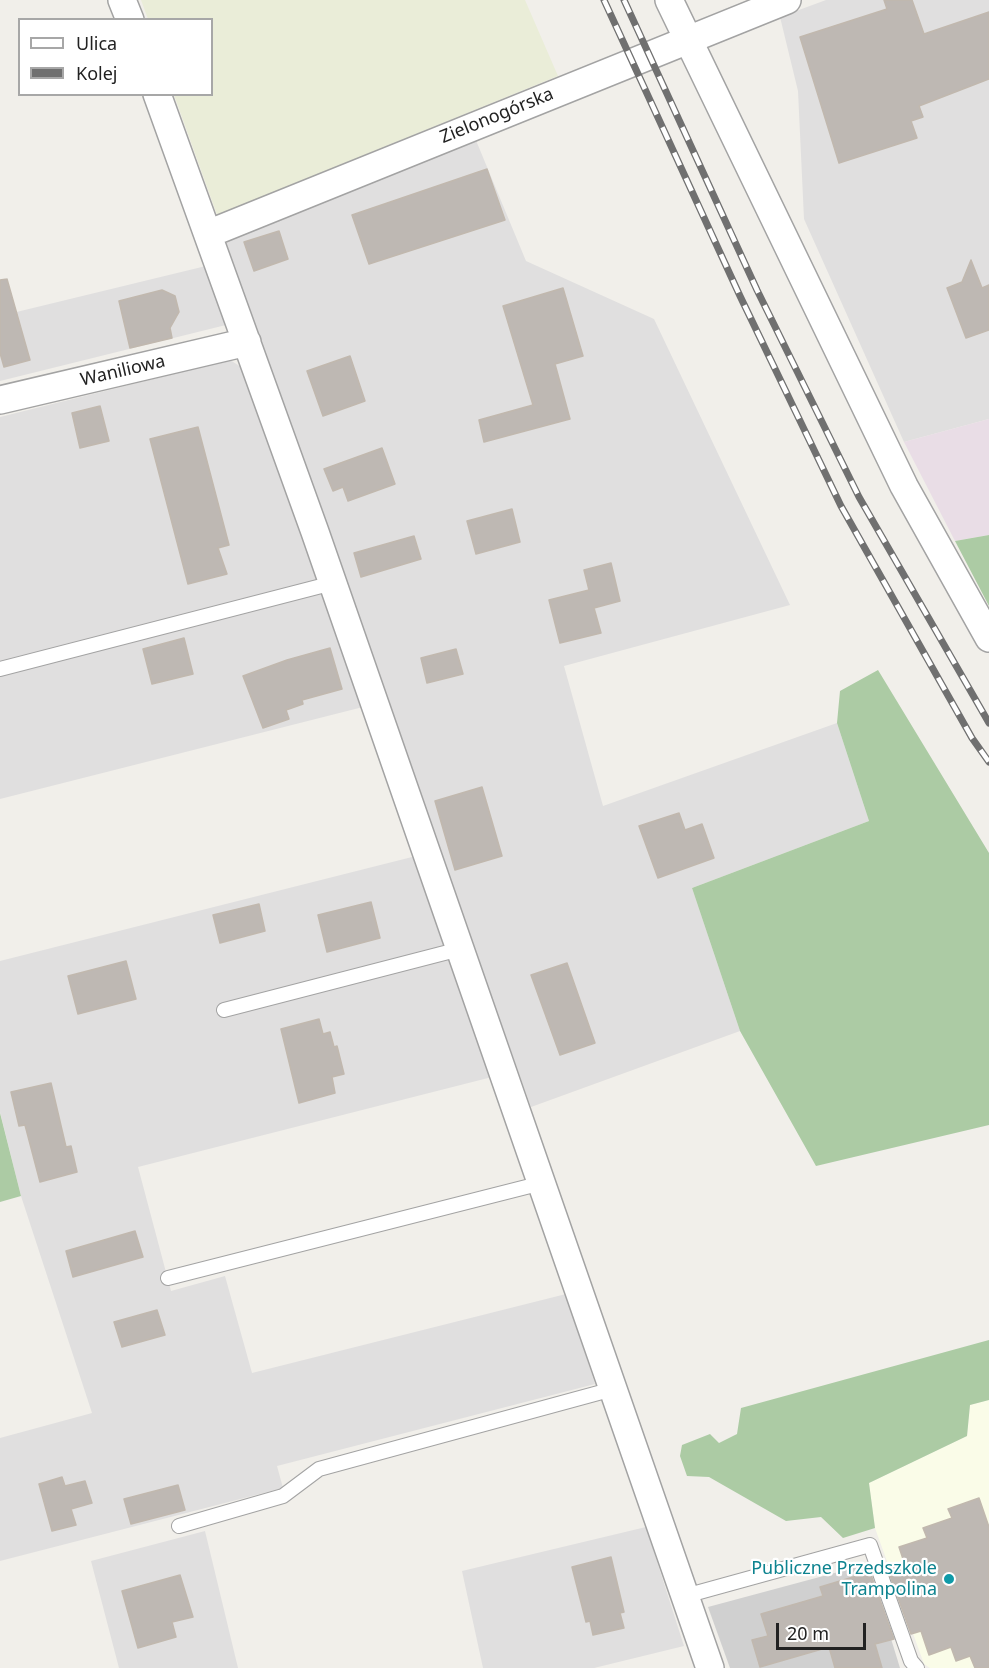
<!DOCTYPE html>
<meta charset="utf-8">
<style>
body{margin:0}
#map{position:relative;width:989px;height:1668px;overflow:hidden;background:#f1efea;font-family:"Noto Sans",sans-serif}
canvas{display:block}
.legend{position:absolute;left:18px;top:18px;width:195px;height:78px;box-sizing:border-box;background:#fff;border:2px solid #a7a7a7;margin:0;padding:8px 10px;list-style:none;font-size:18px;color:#222}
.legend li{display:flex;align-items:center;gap:12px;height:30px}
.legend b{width:30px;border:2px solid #a7a7a7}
.scale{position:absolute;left:776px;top:1623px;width:90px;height:27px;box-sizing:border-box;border:3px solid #222;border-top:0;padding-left:8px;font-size:18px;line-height:21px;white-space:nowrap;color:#222;-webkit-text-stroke:4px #fff;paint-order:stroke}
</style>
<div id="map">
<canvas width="989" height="1668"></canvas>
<ul class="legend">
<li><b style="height:8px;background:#fff"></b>Ulica</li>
<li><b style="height:8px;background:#707070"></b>Kolej</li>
</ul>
<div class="scale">20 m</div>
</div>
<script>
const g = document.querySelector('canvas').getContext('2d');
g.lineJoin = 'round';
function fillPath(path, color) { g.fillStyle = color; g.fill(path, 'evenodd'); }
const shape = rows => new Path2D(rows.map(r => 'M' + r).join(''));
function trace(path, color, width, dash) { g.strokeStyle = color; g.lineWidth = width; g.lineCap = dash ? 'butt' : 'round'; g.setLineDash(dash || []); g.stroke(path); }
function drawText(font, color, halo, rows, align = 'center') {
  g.font = font + ' "Noto Sans",sans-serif'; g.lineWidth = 4.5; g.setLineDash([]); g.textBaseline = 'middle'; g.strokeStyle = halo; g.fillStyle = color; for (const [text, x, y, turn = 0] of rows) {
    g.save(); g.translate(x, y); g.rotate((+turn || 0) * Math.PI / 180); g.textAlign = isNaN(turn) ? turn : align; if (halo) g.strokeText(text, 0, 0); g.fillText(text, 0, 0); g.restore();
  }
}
fillPath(shape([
 [826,0,989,0,989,419,904,442,804,219,798,91,780,17],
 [475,138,526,261,654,319,790,605,564,666,603,806,837,723,869,821,692,888,740,1031,531,1107,222,239],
 [210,265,230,324,0,381,0,316],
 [230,360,246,370,363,707,0,799,0,417],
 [416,856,492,1077,138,1167,171,1291,225,1276,252,1373,566,1294,595,1384,277,1466,283,1488,0,1561,0,1438,92,1413,21,1196,0,1112,0,961],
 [646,1527,684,1646,594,1668,483,1668,462,1571],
 [205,1531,238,1668,119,1668,91,1561]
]), '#e0dfdf');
fillPath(shape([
 [989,419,989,535,955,541,904,442]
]), '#e9dde6');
fillPath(shape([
 [989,1400,989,1668,930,1668,924,1664,875,1528,869,1483,967,1436,970,1405]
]), '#fafce8');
fillPath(shape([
 [868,1564,900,1668,730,1668,708,1607]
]), '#d0d0d0');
fillPath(shape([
 [141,0,525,0,558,76,217,215,174,95,212,94,212,20,148,19]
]), '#eaedd8');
fillPath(shape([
 [989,535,989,606,955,541],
 [878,670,989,853,989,1125,816,1166,740,1031,692,888,869,821,837,723,840,691],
 [0,1113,21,1196,0,1202],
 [989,1340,989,1400,970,1405,967,1436,869,1483,875,1528,843,1538,821,1517,786,1521,709,1477,687,1476,680,1456,682,1445,710,1434,719,1443,737,1434,741,1408]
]), '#accba4');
const building = shape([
 [884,0,912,0,924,34,989,12,989,79,919,106,923,117,911,121,917,138,839,163,800,37,887,9,884,0],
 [487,169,505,220,369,264,352,215,487,169],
 [279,231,288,259,254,271,244,242,279,231],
 [971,260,982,288,989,285,989,330,966,338,947,288,962,282,971,260],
 [7,279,30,360,4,367,0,353,0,280,7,279],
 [563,288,583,356,555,364,570,419,484,442,479,420,533,405,503,306,563,288],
 [162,290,175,296,179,312,170,328,172,338,130,348,119,301,162,290],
 [350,356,365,401,323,416,307,371,350,356],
 [100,406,109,441,80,448,72,413,100,406],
 [198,427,229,545,218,548,227,574,188,584,150,439,198,427],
 [382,448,395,484,348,501,343,487,333,491,324,469,382,448],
 [512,509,520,542,476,554,467,521,512,509],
 [414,536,421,559,361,577,354,553,414,536],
 [611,563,620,601,594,608,601,633,560,643,549,600,589,590,584,570,611,563],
 [184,638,193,674,152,684,143,649,184,638],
 [330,648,342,689,302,700,303,704,286,710,289,719,263,728,243,676,287,660,330,648],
 [456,649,463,674,427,683,421,658,456,649],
 [482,787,502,856,455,870,435,801,482,787],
 [679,813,685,830,702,824,714,858,658,878,639,826,679,813],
 [371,902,380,938,327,952,318,915,371,902],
 [259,904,265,931,220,943,213,915,259,904],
 [126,961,136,999,78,1014,68,976,126,961],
 [567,963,595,1043,560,1055,531,975,567,963],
 [319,1019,323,1034,330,1032,334,1047,337,1046,344,1074,332,1077,335,1093,299,1103,281,1029,319,1019],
 [51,1083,66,1147,71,1146,77,1172,40,1182,25,1125,19,1126,11,1092,51,1083],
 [135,1231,143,1257,73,1277,66,1251,135,1231],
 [157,1310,165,1335,122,1347,114,1322,157,1310],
 [62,1477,65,1486,85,1481,92,1503,71,1509,76,1525,52,1531,39,1484,62,1477],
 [178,1485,185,1510,131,1524,124,1499,178,1485],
 [979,1498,989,1527,989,1668,975,1668,970,1656,956,1661,951,1647,929,1655,921,1631,911,1634,887,1567,904,1562,899,1547,927,1538,923,1528,952,1518,948,1509,979,1498],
 [611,1557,624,1612,620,1613,624,1628,593,1635,590,1621,586,1622,572,1567,611,1557],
 [870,1572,894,1639,875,1644,882,1668,835,1668,829,1647,760,1667,752,1640,768,1636,761,1614,823,1596,820,1587,870,1572],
 [180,1575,193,1617,172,1622,176,1637,138,1648,122,1591,180,1575]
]);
fillPath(building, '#beb8b3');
trace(building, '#c1b8ae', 1.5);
const lane = shape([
 [0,669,333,583],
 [224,1010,460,949],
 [168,1278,542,1183],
 [179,1526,283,1496,319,1469,613,1389],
 [685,1596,870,1545,911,1661,917,1668]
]);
const street = shape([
 [122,0,130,20],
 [669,0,904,486,989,638],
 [157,94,315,532,710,1668],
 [208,234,787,0],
 [0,400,247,342]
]);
trace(lane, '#a3a3a3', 16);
trace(street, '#a3a3a3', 30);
trace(lane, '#fff', 14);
trace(street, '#fff', 27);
const rail = shape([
 [604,0,740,296,841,506,972,738,989,762],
 [624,0,757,290,859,497,989,723]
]);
trace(rail, '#707070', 7);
trace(rail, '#fff', 4.5, [14]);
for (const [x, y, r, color] of [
 [949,1579,6,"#0f9aa8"]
]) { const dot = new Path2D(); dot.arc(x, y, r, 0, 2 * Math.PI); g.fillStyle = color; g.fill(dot); trace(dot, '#fff', 2); }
drawText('18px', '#222', '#fff', [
 ["Zielonogórska",497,116,-22],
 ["Waniliowa",123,371,-13]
]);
drawText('18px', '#0d838f', '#fff', [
 ["Publiczne Przedszkole",937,1569],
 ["Trampolina",937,1590]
], 'right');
</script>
